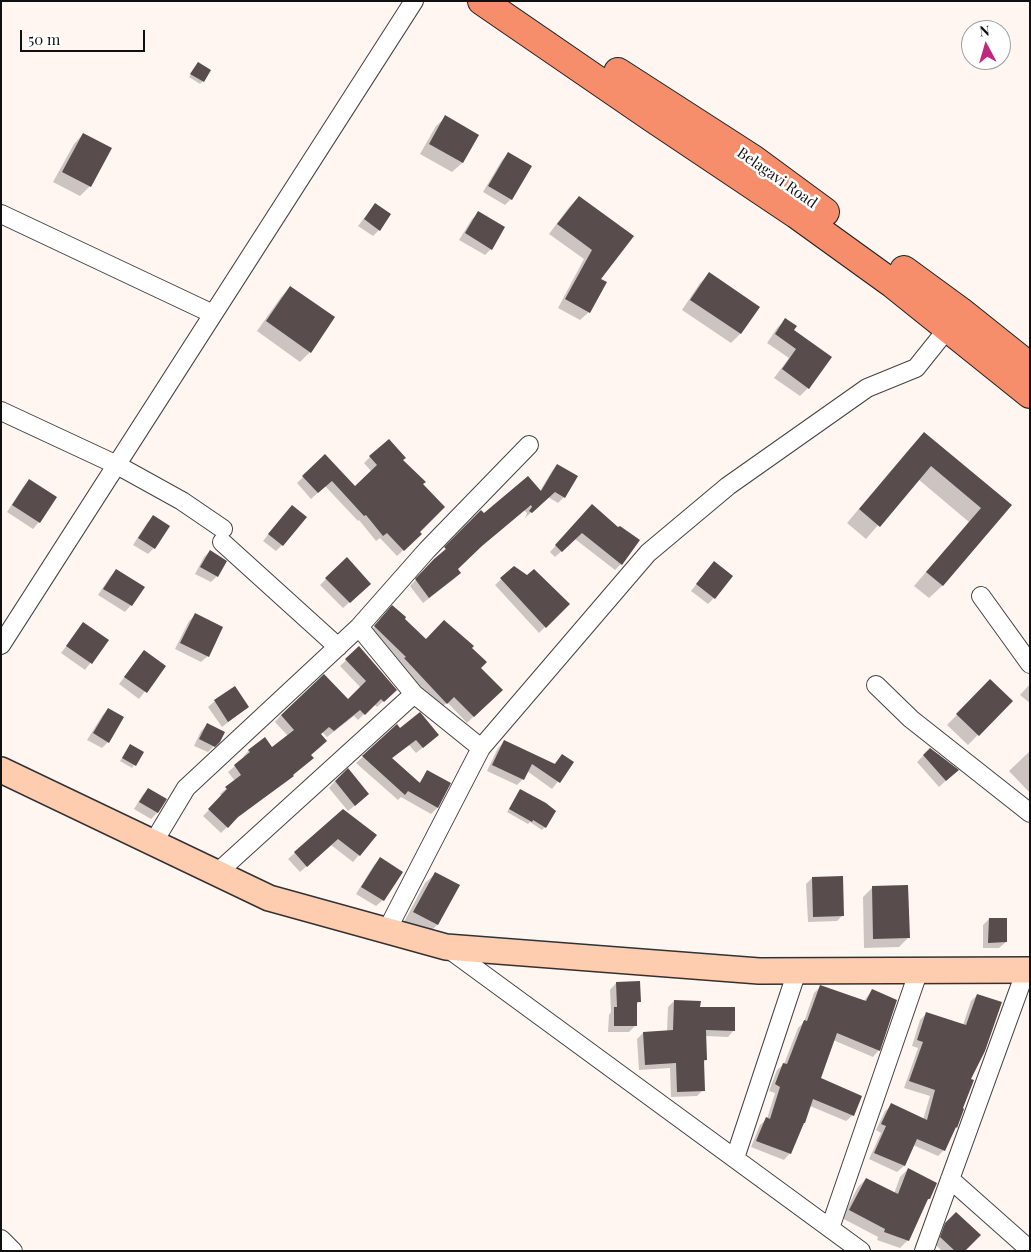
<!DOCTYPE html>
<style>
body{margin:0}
#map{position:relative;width:1031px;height:1252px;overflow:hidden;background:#fff6f2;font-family:"Playfair Display",serif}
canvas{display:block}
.frame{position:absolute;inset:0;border:2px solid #101010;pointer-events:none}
.north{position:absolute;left:961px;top:20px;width:50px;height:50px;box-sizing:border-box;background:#fff;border:1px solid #9f9f9f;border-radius:50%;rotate:354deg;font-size:14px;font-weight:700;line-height:20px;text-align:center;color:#101010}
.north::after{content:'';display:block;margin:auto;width:18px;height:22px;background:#bf287d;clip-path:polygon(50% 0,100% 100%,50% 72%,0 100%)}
.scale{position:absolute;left:20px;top:30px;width:125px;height:22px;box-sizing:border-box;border:2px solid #101010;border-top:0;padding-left:6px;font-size:15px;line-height:18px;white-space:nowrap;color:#101010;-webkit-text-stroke:4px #fff;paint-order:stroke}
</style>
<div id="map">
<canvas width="1031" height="1252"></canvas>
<div class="frame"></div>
<div class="north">N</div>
<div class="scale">50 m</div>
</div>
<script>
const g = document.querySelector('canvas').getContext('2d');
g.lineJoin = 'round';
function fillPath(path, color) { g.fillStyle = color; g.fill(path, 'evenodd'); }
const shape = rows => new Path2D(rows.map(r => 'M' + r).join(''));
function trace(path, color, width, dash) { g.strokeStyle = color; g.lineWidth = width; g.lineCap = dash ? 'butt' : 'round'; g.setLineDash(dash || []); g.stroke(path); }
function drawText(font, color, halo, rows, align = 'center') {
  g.font = font + ' "Playfair Display",serif'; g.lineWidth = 5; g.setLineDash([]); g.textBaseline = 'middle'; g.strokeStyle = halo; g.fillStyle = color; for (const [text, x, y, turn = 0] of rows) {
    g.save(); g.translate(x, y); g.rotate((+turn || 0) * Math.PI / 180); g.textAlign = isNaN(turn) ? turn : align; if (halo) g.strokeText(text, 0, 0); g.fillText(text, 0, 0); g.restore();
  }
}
fillPath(shape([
 [198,63,203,81,200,84,189,77],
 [446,117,478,135,462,163,452,172,420,154,436,126],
 [83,134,90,186,80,196,53,182,74,144],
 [508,154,511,199,505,205,483,192,502,160],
 [579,197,600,280,589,312,580,320,558,308,584,259,549,234,570,206],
 [375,204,379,230,373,236,358,226],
 [479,213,491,249,485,255,459,240,472,219],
 [709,274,759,307,740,334,731,343,682,310,700,283],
 [290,288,310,352,300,362,257,331,281,297],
 [786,319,792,330,808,388,800,396,774,378,789,358,767,343,777,328],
 [924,434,1010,505,942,586,929,598,914,586,969,522,918,479,866,539,847,523,911,447],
 [325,456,355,487,371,471,364,463,370,457,402,460,421,484,418,532,420,534,397,556,380,538,376,541,359,520,358,521,325,486,311,499,297,483],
 [557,465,564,497,558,503,548,497,525,518,527,513,524,510,474,552,456,569,460,573,454,579,423,603,410,586,481,511,484,515,540,491,552,471],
 [29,481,39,522,33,529,7,512,23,487],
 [286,512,282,545,276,551,263,541],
 [586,512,618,529,621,564,615,570,575,539,555,557,550,552],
 [153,517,154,548,148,554,133,545,147,523],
 [210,551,217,576,211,582,195,574,204,557],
 [714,562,714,598,708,604,691,591],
 [514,567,568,604,539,633,495,585],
 [116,571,131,605,125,612,98,595,110,577],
 [326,579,363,590,343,608,320,585],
 [386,613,403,619,426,641,470,648,479,668,501,690,467,723,447,702,440,710,399,665,400,664,369,633],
 [196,614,208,656,201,662,175,649,189,621],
 [83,624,107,641,85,670,61,653],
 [359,648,395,690,377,707,374,704,358,720,354,716,327,737,322,732,310,755,292,775,292,776,232,822,221,833,203,816,222,797,220,794,235,781,228,772,244,758,243,757,249,750,272,749,288,736,275,722,281,715,348,701,361,688,340,666],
 [144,652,164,667,139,699,119,684],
 [990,681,1011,701,968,745,947,725],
 [1030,684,1030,703,1020,695],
 [215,701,248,707,222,727,208,707],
 [108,709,108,742,102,748,87,740,102,716],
 [207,725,219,741,208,752,194,746,201,731],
 [397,726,400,730,431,741,416,753,409,745,391,759,418,784,428,771,449,784,437,808,431,814,401,797,398,800,356,763],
 [504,742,553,765,562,755,573,763,552,789,527,771,523,779,517,785,487,771,498,748],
 [130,745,143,752,132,768,120,761],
 [930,749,951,776,939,787,917,762],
 [1030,751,1030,793,1009,771],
 [335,781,362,800,348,811,329,788],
 [148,789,165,800,157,813,151,819,134,809,142,796],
 [518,793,545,827,542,830,530,822,528,824,507,812],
 [343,810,359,855,353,862,331,845,300,872,288,859],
 [380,859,401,872,383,900,376,906,356,894,374,865],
 [435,874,458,886,437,925,428,934,404,922,425,883],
 [812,878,843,915,837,921,808,922,806,884],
 [872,888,908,938,899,947,864,948,863,897],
 [989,919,1006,942,999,948,983,948,983,925],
 [639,982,640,1001,636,1005,635,1026,629,1032,608,1032,609,1015,611,1012,610,990,616,983],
 [820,987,864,1001,872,990,879,1050,873,1057,833,1040,819,1079,853,1115,846,1121,810,1106,804,1123,801,1126,790,1153,784,1160,751,1147,760,1125,767,1119,775,1093,769,1091,777,1070,784,1064,798,1028,804,1022,814,993],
 [977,995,969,1079,956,1127,953,1131,944,1150,938,1156,913,1145,904,1166,897,1172,869,1159,881,1133,876,1130,885,1111,892,1105,923,1120,930,1096,904,1088,918,1048,912,1046,920,1020,927,1013,963,1025,971,1001],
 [674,1001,699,1008,734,1030,728,1037,705,1036,706,1060,703,1063,703,1090,697,1096,671,1097,670,1068,639,1070,637,1039,643,1033,667,1031,668,1007],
 [908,1169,929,1199,925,1202,908,1240,900,1248,877,1240,878,1237,842,1218,858,1187,866,1179,894,1194,900,1177],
 [956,1214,964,1251,942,1251,935,1244,939,1231]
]), '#0003');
fillPath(shape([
 [198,62,211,70,204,82,190,74],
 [445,115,479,135,463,163,429,144],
 [83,133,112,148,91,187,62,172],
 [508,152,532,166,512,200,488,186],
 [579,196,634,236,601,279,607,282,590,313,565,299,592,250,557,224],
 [375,203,391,214,380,231,364,219],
 [478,211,505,227,492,250,465,233],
 [709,272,760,307,741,334,690,300],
 [290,286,335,317,311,353,266,321],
 [785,318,797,326,794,330,832,357,809,389,782,369,796,349,775,334],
 [924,432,1012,505,943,586,926,572,981,508,931,466,880,527,859,509],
 [389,439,406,458,403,460,426,482,423,484,445,507,420,532,422,534,404,551,387,533,383,536,366,515,364,516,332,481,318,493,302,476,325,454,355,486,377,465,369,456],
 [557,464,578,476,565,498,555,492,532,513,529,511,532,507,531,505,482,546,458,569,461,573,429,598,415,579,434,559,446,549,444,547,481,510,484,513,528,476,541,491],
 [29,479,57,497,40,523,12,505],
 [592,504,618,527,620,526,640,540,622,565,582,533,562,552,555,545],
 [292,505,307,517,283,546,268,534],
 [153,515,170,526,155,549,138,538],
 [210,550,227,561,218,577,200,567],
 [347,557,371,584,350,603,325,578],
 [714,561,733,576,715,599,696,584],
 [514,566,527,575,534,569,570,604,546,628,500,578],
 [116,569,145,587,132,606,103,589],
 [392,605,406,617,405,619,426,639,444,620,474,646,472,648,487,662,481,668,503,690,474,717,454,697,447,704,404,658,406,657,374,626],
 [195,613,223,627,209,657,180,643],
 [83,622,109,640,92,664,66,646],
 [359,646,397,690,384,702,381,699,365,715,360,710,334,731,329,727,321,734,327,741,311,755,314,758,293,775,294,776,238,817,228,828,208,809,227,789,225,787,241,775,234,765,250,752,248,750,265,737,272,747,294,730,281,715,324,674,348,699,366,681,345,659],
 [144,650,166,666,147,693,124,677],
 [990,679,1013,701,979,736,956,714],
 [235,686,249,707,228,722,214,700],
 [108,708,124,717,109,743,93,733],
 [420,712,439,735,423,748,416,740,392,758,420,783,427,770,451,783,438,808,408,791,405,795,362,756,397,724,400,728],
 [207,723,225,732,220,742,215,747,199,739],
 [504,740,555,764,562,754,574,762,560,783,532,764,524,780,492,765],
 [130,744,144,752,136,766,122,758],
 [930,748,959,770,946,781,923,755],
 [348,768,369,794,355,806,335,781],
 [148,788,167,799,158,813,139,802],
 [520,789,546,803,556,811,546,828,533,820,532,822,509,809],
 [343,809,377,835,360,856,338,839,307,867,294,852],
 [380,857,403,872,384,901,361,887],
 [435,872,460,885,438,925,413,912],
 [843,876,844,916,813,917,812,877],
 [908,885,910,938,873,939,872,886],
 [989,918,1007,918,1007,942,988,943],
 [640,981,641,1002,637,1002,637,1026,614,1026,614,1007,617,1007,616,982],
 [820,985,866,1001,872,989,897,1000,880,1051,837,1033,821,1078,862,1096,854,1116,813,1099,805,1123,804,1123,791,1154,756,1141,766,1117,770,1119,780,1087,775,1084,783,1063,787,1064,804,1020,807,1021],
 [977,994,1002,1002,985,1051,971,1079,974,1080,963,1108,964,1109,957,1128,956,1127,945,1151,917,1139,905,1166,874,1153,886,1126,881,1124,891,1103,927,1120,935,1090,909,1081,923,1042,917,1040,926,1012,966,1025],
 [674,1000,701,1001,700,1007,735,1007,735,1031,706,1030,707,1060,704,1060,705,1091,677,1092,676,1063,645,1065,643,1032,673,1030],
 [908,1168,937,1183,930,1199,928,1199,909,1241,884,1232,885,1229,849,1210,866,1178,898,1194],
 [956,1212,981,1235,965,1251,955,1251,940,1237,945,1223]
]), '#584c4d');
const minor = shape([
 [1,214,213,314],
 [1,411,117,465,182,501,223,529],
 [222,542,338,647],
 [981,596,1030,664],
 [359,627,414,694,481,748],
 [1,645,414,1],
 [876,685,911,719,1030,813],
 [153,843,186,788,359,627,427,550,529,445],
 [217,873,414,694],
 [387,930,481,748,648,553,728,486,867,388,916,368,948,328],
 [446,947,861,1251],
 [735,1158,797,971],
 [950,1179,1030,1250],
 [830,1228,919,970],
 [1,1239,13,1251],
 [924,1251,1026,970]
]);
const secondary = shape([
 [1,770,269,898,446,947,759,971,1030,970]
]);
const primary = shape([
 [482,1,651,117,796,214,893,284,1030,394],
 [618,72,753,159,825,212],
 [904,270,960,311,1030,367]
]);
trace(minor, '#434343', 20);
trace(secondary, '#323232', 28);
trace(primary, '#212121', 30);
trace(minor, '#fff', 18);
trace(secondary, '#feccaf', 25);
trace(primary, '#f68d6b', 28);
drawText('15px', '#101010', '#fff', [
 ["Belagavi Road",777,178,35]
]);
</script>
